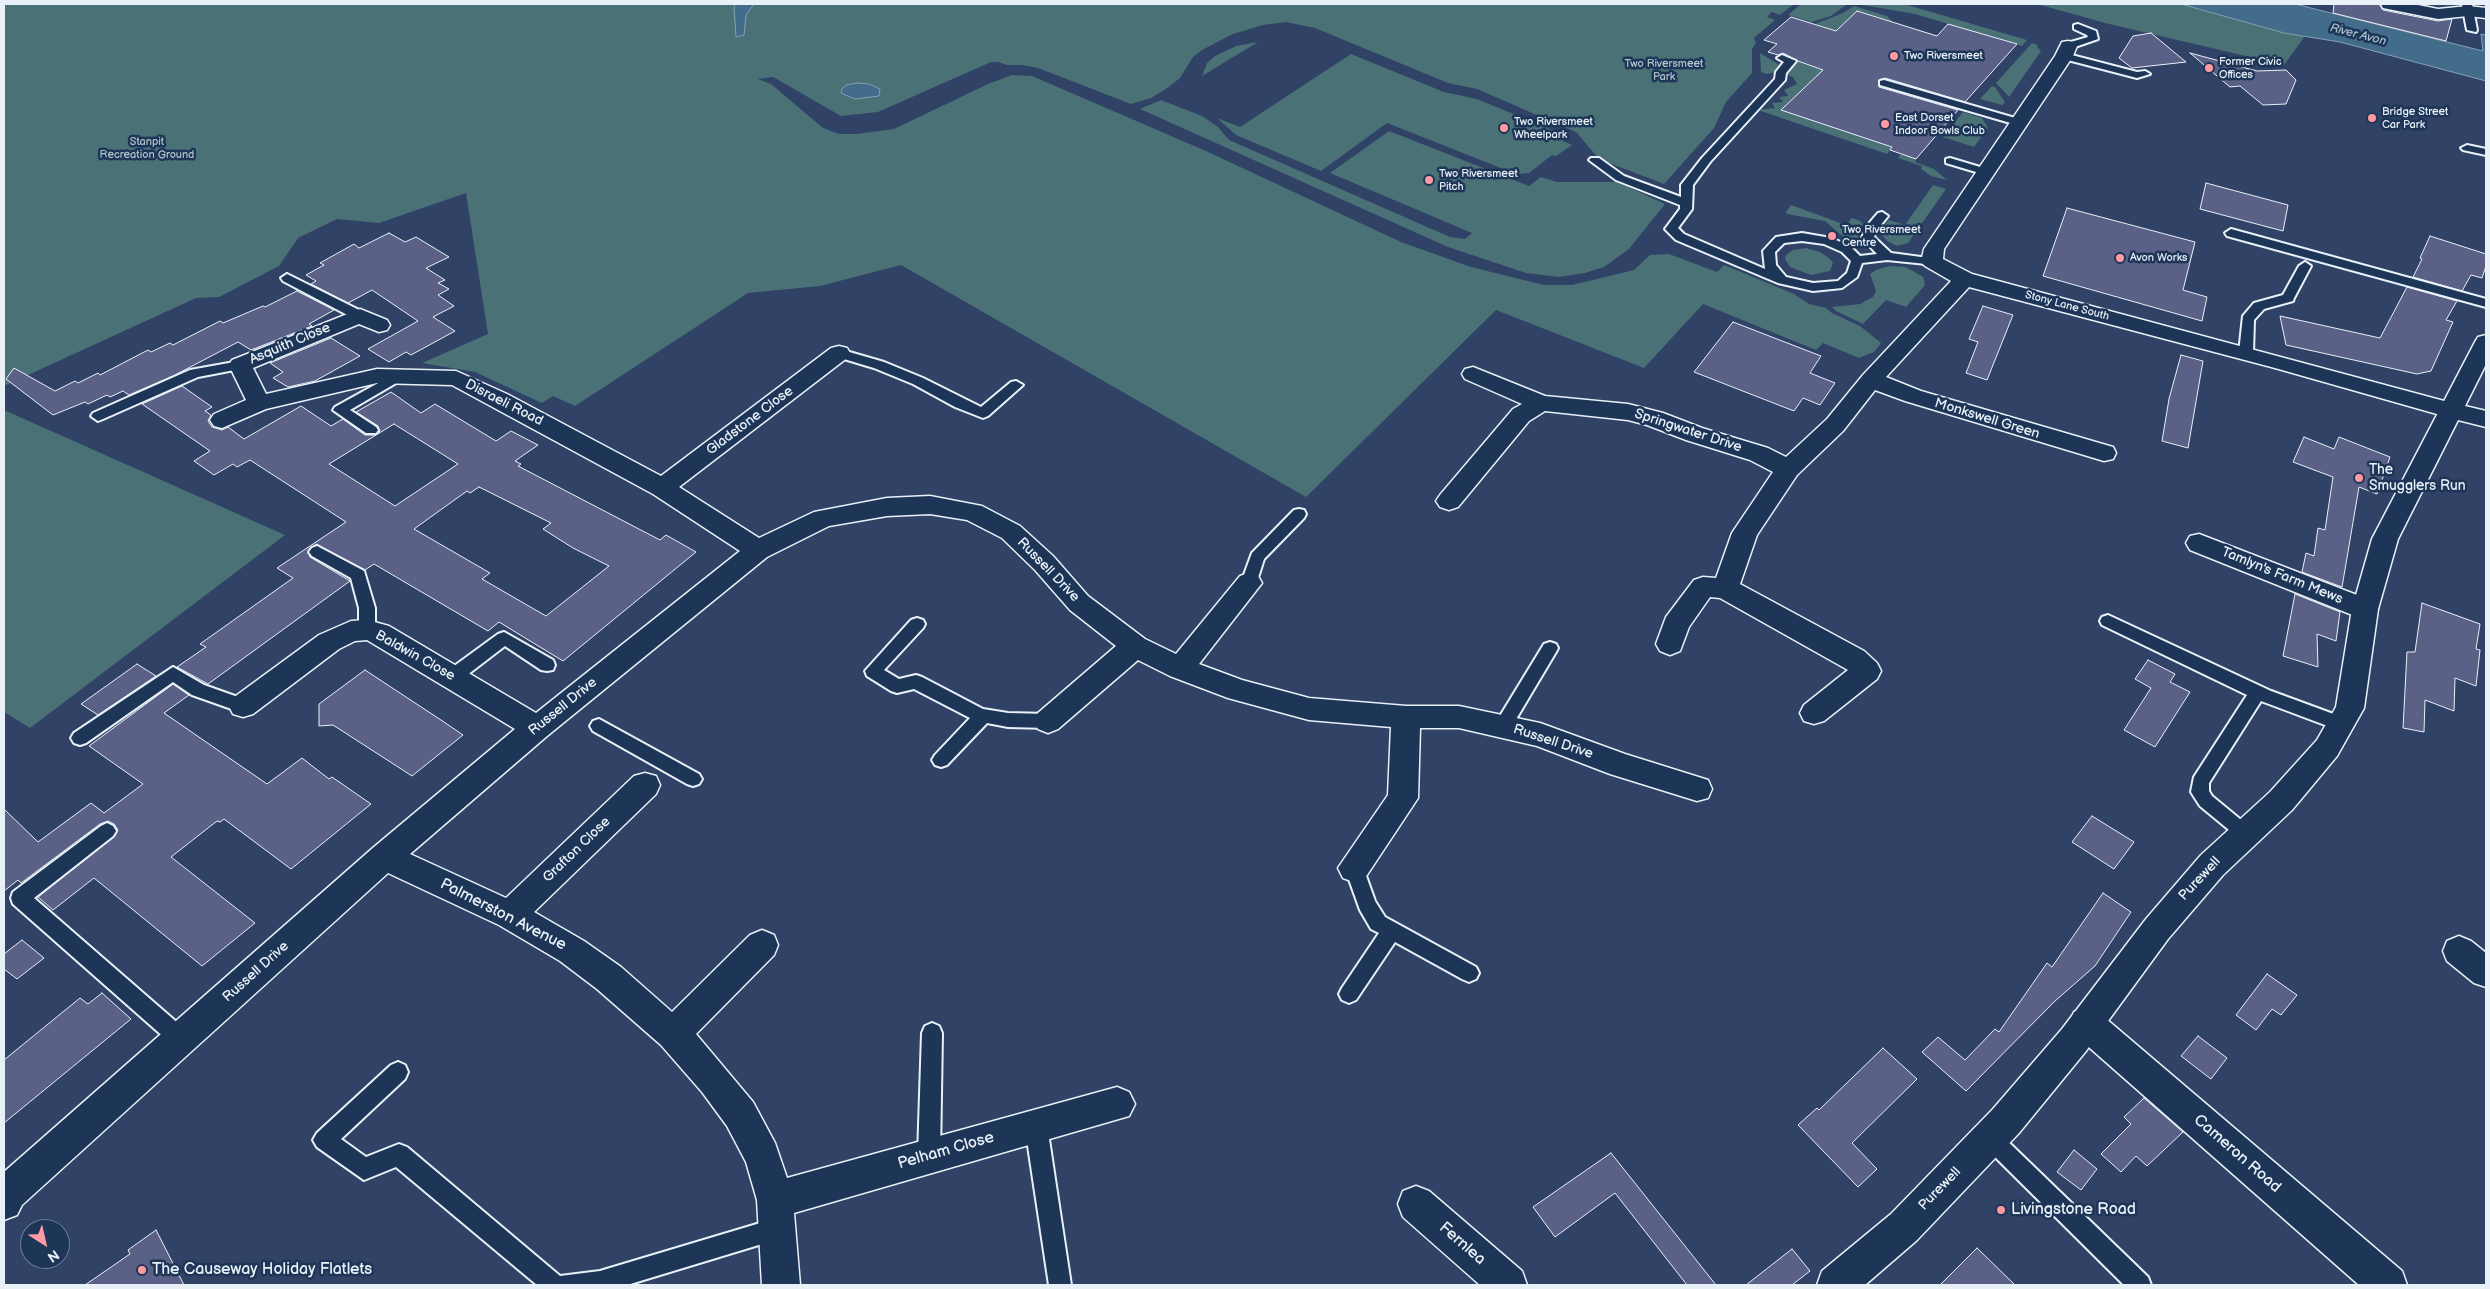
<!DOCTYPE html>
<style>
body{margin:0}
#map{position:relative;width:2490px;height:1289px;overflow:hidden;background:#304265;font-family:"Balsamiq Sans",sans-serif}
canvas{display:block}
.frame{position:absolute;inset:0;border:5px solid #e8f1f8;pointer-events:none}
.north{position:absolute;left:20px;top:1219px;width:50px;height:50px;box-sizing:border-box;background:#1d3557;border:1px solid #6e8097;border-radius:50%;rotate:145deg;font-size:14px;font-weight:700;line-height:20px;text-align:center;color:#e8f1f8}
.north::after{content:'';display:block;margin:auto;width:18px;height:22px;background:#ff9aa2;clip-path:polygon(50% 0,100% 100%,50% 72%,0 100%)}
</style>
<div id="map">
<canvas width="2490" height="1289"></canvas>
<div class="frame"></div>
<div class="north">N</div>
</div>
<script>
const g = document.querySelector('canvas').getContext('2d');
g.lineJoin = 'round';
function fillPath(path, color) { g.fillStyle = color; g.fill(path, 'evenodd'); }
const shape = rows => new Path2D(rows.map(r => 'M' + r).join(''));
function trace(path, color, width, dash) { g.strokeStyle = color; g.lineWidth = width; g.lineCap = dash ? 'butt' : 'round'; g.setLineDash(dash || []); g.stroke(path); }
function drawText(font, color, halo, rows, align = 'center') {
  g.font = font + ' "Balsamiq Sans",sans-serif'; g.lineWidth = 5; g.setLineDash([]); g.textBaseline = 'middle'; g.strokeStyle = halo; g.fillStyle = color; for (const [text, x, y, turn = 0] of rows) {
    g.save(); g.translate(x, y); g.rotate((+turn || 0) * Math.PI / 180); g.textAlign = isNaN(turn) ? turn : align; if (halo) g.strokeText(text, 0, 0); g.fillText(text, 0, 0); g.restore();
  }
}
fillPath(shape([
 [4,4,1794,4,1780,15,1772,12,1767,17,1775,20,1754,38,1756,43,1752,49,1752,73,1726,102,1714,128,1664,184,1599,159,1576,132,1477,89,1448,83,1315,28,1286,22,1263,25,1233,34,1202,50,1193,57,1180,78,1166,89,1151,98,1131,104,1038,68,1022,65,1007,65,998,62,991,62,878,112,841,116,773,77,758,79,771,84,823,128,839,134,856,134,894,129,988,84,1012,75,1032,76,1206,151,1401,242,1471,267,1544,285,1572,285,1634,270,1650,255,1669,254,1717,272,1724,265,1794,294,1809,304,1826,308,1832,313,1860,326,1881,343,1874,352,1859,358,1823,343,1816,350,1703,304,1644,368,1496,310,1306,497,901,265,820,286,748,293,575,406,553,396,542,403,475,372,422,363,488,334,466,193,379,223,337,219,298,238,279,266,219,297,196,298,4,386],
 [1801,4,1843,4,1846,5,1831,16,1811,22,1788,15],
 [1857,4,1904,4,2027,40,2022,46,1915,14],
 [2037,4,2181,4,2284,33,2305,36,2284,65,2105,23],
 [1854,6,1887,16,1893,22,1857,11,1836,31,1815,24,1843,13],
 [1258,42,1202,76,1207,63,1215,56,1236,46],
 [2032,43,2038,45,2037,47,2041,51,2009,97,1996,83],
 [1760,53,1781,66,1778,72,1766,74,1761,72],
 [1351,54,1444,92,1477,99,1569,137,1563,141,1572,145,1556,156,1552,155,1529,173,1516,174,1387,123,1321,171,1236,135,1217,118,1240,127],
 [1795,60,1824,70,1782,110,1892,147,1887,154,1758,110,1775,108,1772,103,1783,102,1779,97,1788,96,1784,90,1797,84,1793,77,1782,73],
 [1992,86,1995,87,2005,102,2002,105,1980,99],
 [1161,100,1202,116,1218,127,1229,140,1450,237,1465,239,1472,233,1330,173,1389,131,1529,186,1541,177,1557,182,1617,182,1665,204,1629,249,1604,267,1585,273,1559,277,1526,273,1448,247,1140,109],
 [1963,112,1982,118,1988,128,1974,147,1943,137],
 [1901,154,1916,159,1915,162,1934,169,1947,180,1931,176,1921,169,1922,166,1898,158],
 [1933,185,1946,189,1908,243,1897,246,1887,241,1879,231,1881,228,1889,220,1905,225],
 [1791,205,1846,225,1852,218,1860,221,1863,224,1858,234,1860,242,1848,241,1825,221,1787,214,1786,212],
 [1806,248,1820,252,1830,259,1833,263,1830,271,1811,275,1790,267,1785,259,1786,255,1793,250],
 [1889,266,1906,267,1923,277,1925,285,1906,307,1886,300,1863,324,1836,311,1832,307,1860,304,1873,297,1876,291,1870,274,1876,270],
 [4,410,285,535,30,728,4,712]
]), '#497176');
const water = shape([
 [736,4,754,4,746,15,744,35,736,37,734,7,736,4],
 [2181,4,2295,4,2483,51,2481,34,2486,35,2486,81,2340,42,2284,33,2181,4],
 [857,83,869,84,880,89,879,96,855,99,841,93,842,89,846,85,857,83]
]);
fillPath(water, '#436b8a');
trace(water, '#85a1b6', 1);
const building = shape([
 [2334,4,2379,4,2383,10,2438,21,2452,19,2446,41,2333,13,2334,4],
 [1857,11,1937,36,1948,24,2017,44,1965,102,1885,78,1879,80,1879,87,1958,110,1916,159,1890,150,1892,147,1781,110,1823,70,1798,61,1783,53,1778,55,1768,52,1777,44,1764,40,1791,17,1836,31,1857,11],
 [2151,33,2186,62,2132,68,2119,58,2133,36,2151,33],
 [2190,53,2257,71,2286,70,2296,80,2286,104,2263,105,2240,86,2230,87,2190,53],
 [2206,183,2288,205,2283,231,2200,209,2206,183],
 [2067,208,2195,242,2183,290,2207,297,2202,321,2043,276,2067,208],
 [389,233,405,242,416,237,449,257,426,268,445,280,438,283,449,289,438,295,454,306,433,317,455,331,411,355,406,352,389,362,368,349,418,321,372,290,348,303,311,284,316,281,306,275,324,265,320,263,354,244,359,248,389,233],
 [2430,236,2486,254,2486,266,2482,278,2471,275,2462,291,2413,277,2422,259,2420,258,2430,236],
 [2407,287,2457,301,2446,320,2453,322,2431,371,2417,374,2286,345,2280,316,2380,338,2407,287],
 [297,291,334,310,309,324,312,326,251,350,238,342,175,375,129,395,123,391,110,397,107,395,88,404,85,402,53,415,6,379,14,368,55,391,75,381,78,383,98,373,100,375,148,350,151,352,170,343,173,345,220,321,223,323,263,306,265,307,297,291],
 [1983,306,2013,315,1987,380,1966,373,1978,342,1969,339,1983,306],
 [1733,322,1821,356,1810,373,1835,383,1820,405,1803,398,1794,411,1694,372,1733,322],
 [331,338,360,356,315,381,288,387,273,378,283,372,270,363,331,338],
 [2181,355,2203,361,2188,448,2162,441,2169,399,2181,355],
 [182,386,212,407,205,411,211,415,208,421,212,427,222,430,228,427,244,439,301,406,331,426,343,419,365,435,376,435,380,431,378,426,356,412,391,392,421,413,435,404,496,441,511,431,538,445,515,461,521,464,518,466,660,540,666,535,696,552,563,661,499,622,488,631,374,564,365,570,316,544,308,551,310,557,350,581,208,684,177,667,206,647,200,644,293,578,277,568,346,522,250,460,237,467,233,464,214,475,194,461,210,451,142,404,182,386],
 [394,424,458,464,395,506,329,464,394,424],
 [479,487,551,523,543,529,573,548,609,566,546,616,482,579,490,573,414,529,467,491,470,493,479,487],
 [2304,437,2334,449,2339,437,2390,457,2377,494,2359,487,2342,587,2302,572,2306,553,2314,556,2318,528,2325,530,2333,477,2293,462,2304,437],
 [2295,594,2340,612,2336,641,2317,634,2318,667,2283,656,2295,594],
 [2422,603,2480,624,2476,649,2480,650,2476,686,2455,678,2454,711,2425,700,2424,732,2403,728,2407,652,2415,652,2422,603],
 [2148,660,2175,674,2170,682,2190,692,2155,747,2124,730,2151,688,2135,679,2148,660],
 [137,664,156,676,98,715,81,704,137,664],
 [365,670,444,722,463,735,412,776,333,725,319,726,319,704,365,670],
 [173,684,189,695,164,713,267,784,302,758,329,779,332,777,371,804,291,869,224,819,220,822,217,821,171,857,255,923,202,966,94,878,53,910,38,897,114,837,118,830,114,824,108,821,100,824,21,883,18,880,4,891,4,809,38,842,91,803,104,813,143,784,89,746,173,684],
 [2092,816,2134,842,2114,869,2072,842,2092,816],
 [2103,893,2131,912,2095,966,2055,1001,1966,1091,1922,1052,1938,1037,1965,1060,1995,1029,1999,1032,2047,963,2052,967,2103,893],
 [22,940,44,958,17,979,4,969,4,954,22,940],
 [2267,974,2297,995,2281,1015,2272,1009,2256,1030,2236,1015,2267,974],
 [102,993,131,1019,4,1123,4,1060,80,998,88,1004,102,993],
 [2198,1036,2227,1058,2211,1079,2181,1056,2198,1036],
 [1883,1048,1917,1079,1852,1143,1877,1169,1858,1187,1798,1125,1817,1108,1819,1110,1883,1048],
 [2144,1098,2183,1132,2147,1166,2136,1156,2121,1172,2101,1154,2131,1124,2124,1117,2144,1098],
 [2074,1150,2097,1169,2081,1190,2057,1172,2074,1150],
 [1611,1153,1716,1285,1687,1285,1615,1193,1555,1237,1533,1207,1611,1153],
 [156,1230,184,1285,85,1285,130,1254,128,1250,156,1230],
 [1977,1248,2015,1285,1940,1285,1977,1248],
 [1792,1249,1810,1271,1792,1285,1746,1285,1792,1249]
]);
fillPath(building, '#5b6086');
trace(building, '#e8f1f8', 1);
const service = shape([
 [2462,4,2472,4,2477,30,2476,32,2467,30,2462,4],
 [2078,24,2096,31,2098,39,2072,48,2064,48,2064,44,2088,37,2087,35,2074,29,2074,25,2078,24],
 [2064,53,2137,72,2145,71,2150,74,2137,78,2060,58,2060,54,2064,53],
 [1782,55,1796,61,1786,73,1785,80,1710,162,1693,185,1692,209,1678,228,1684,234,1765,269,1763,251,1776,237,1802,233,1831,238,1850,246,1860,256,1877,254,1862,238,1866,227,1878,213,1882,212,1888,216,1876,231,1874,237,1891,253,1936,259,1938,262,1936,265,1887,260,1862,263,1857,277,1842,288,1813,291,1778,283,1676,240,1665,229,1680,209,1680,205,1616,180,1589,160,1591,158,1599,158,1624,176,1681,197,1681,185,1702,158,1775,79,1776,72,1784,62,1777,58,1782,55],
 [1802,241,1824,244,1842,252,1851,261,1847,273,1838,281,1813,283,1786,277,1776,265,1775,252,1784,243,1802,241],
 [1884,80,2022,120,2024,122,2018,125,2014,124,1880,85,1880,81,1884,80],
 [2467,145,2486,149,2486,155,2463,150,2461,148,2467,145],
 [1950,158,1990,170,1992,172,1986,175,1946,163,1946,159,1950,158],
 [2231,229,2486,299,2486,307,2227,236,2225,233,2231,229],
 [2305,262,2311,266,2294,298,2293,301,2264,309,2254,320,2253,353,2246,357,2241,356,2239,353,2243,316,2254,303,2283,295,2299,266,2305,262],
 [287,274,365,313,366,316,360,320,355,319,283,281,281,278,287,274],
 [839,349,884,362,923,378,981,407,1011,382,1016,381,1023,385,988,416,983,418,955,407,913,384,874,368,834,356,832,353,839,349],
 [240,361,245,362,247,365,245,368,198,377,103,419,98,421,91,416,93,413,190,370,240,361],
 [398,372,403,373,405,376,403,379,350,410,376,427,378,430,376,433,366,433,333,410,335,407,398,372],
 [1299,509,1304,510,1306,514,1304,518,1264,559,1255,587,1243,587,1241,583,1252,553,1294,510,1299,509],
 [317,546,364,571,375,608,375,630,373,634,367,636,361,634,359,630,359,608,351,578,312,556,309,552,312,548,317,546],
 [2108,615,2271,691,2347,719,2350,724,2347,729,2341,731,2261,701,2209,783,2209,791,2212,796,2252,829,2255,834,2252,839,2246,842,2240,839,2200,806,2191,792,2194,777,2247,695,2102,625,2100,621,2102,617,2108,615],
 [917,618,923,620,925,624,923,628,884,670,899,679,916,675,922,677,983,709,1008,713,1048,714,1054,716,1057,721,1054,726,1048,728,1008,727,987,723,947,765,941,767,935,765,932,760,935,755,970,718,914,689,897,693,891,691,867,676,865,671,911,620,917,618],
 [504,632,553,660,555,665,553,670,547,671,541,670,505,646,458,682,452,683,446,682,444,677,446,672,498,634,504,632],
 [1550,642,1556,644,1558,648,1556,652,1509,731,1503,733,1497,731,1494,726,1497,721,1544,644,1550,642],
 [173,667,204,685,249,701,251,706,249,711,243,713,192,695,173,682,86,743,80,745,74,743,71,738,74,733,173,667],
 [599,719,699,774,702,779,699,784,693,786,687,784,593,731,590,726,593,721,599,719],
 [107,823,113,826,116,831,113,836,34,898,188,1032,191,1039,188,1046,181,1049,174,1046,13,904,11,898,13,892,101,826,107,823],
 [1354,860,1361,862,1375,901,1385,917,1476,967,1479,973,1476,979,1469,982,1462,979,1395,942,1356,1000,1349,1003,1342,1000,1339,994,1342,988,1379,933,1371,929,1360,910,1345,868,1347,862,1354,860],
 [932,1023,939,1026,942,1033,940,1156,937,1164,929,1167,921,1164,918,1156,922,1033,925,1026,932,1023],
 [398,1062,405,1065,408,1072,405,1079,341,1139,366,1157,399,1144,407,1147,560,1276,600,1271,777,1218,785,1221,788,1229,785,1237,627,1285,537,1285,396,1167,364,1180,317,1147,313,1140,317,1133,391,1065,398,1062],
 [1036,1116,1043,1119,1047,1126,1071,1285,1049,1285,1025,1126,1029,1119,1036,1116],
 [1990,1127,1997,1131,2148,1277,2151,1285,2124,1285,1983,1145,1979,1138,1983,1131,1990,1127]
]);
const minor = shape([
 [2381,4,2413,4,2438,9,2468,6,2486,8,2486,18,2468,16,2438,19,2383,8,2381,4],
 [2068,41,2074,42,2077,46,2073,56,1944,249,1943,259,1972,274,2459,405,2463,410,2459,415,2451,418,2275,368,1969,287,1886,377,1921,391,2113,447,2116,453,2113,459,2104,461,1905,401,1875,390,1843,431,1797,475,1757,535,1740,584,1864,651,1877,663,1881,671,1877,679,1824,721,1814,724,1804,721,1800,713,1804,705,1848,670,1720,598,1710,597,1689,627,1680,651,1670,655,1660,651,1656,644,1666,617,1694,580,1703,577,1716,578,1732,533,1773,472,1750,460,1686,440,1647,425,1628,420,1545,411,1529,421,1458,507,1449,510,1440,507,1436,501,1440,495,1513,409,1522,404,1465,379,1462,374,1465,369,1473,367,1545,396,1628,404,1663,413,1702,428,1768,448,1786,457,1827,419,1863,375,1951,281,1925,266,1921,262,1924,249,2055,56,2062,42,2068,41],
 [360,309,387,320,390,325,387,330,379,332,359,324,253,368,266,394,377,369,456,371,507,394,661,476,831,348,839,346,847,348,850,353,847,358,679,487,759,538,814,512,887,498,930,496,982,506,1020,526,1053,556,1088,596,1145,639,1176,654,1240,576,1249,573,1258,576,1262,583,1199,664,1242,680,1309,698,1406,706,1459,706,1540,723,1625,754,1708,780,1712,789,1708,798,1697,801,1610,774,1537,746,1459,728,1420,728,1418,798,1365,878,1354,882,1343,878,1338,868,1388,795,1391,727,1309,720,1228,698,1170,676,1138,660,1058,729,1048,733,1038,729,1034,721,1038,713,1116,646,1070,610,1035,570,1002,538,967,520,930,514,887,516,829,526,767,557,547,736,410,854,506,898,634,776,645,773,656,776,660,785,656,794,534,912,584,941,621,967,672,1012,750,935,762,930,774,935,778,945,774,955,696,1034,753,1102,775,1143,787,1178,1117,1087,1129,1092,1135,1104,1129,1116,794,1213,800,1285,762,1285,757,1200,746,1162,727,1126,702,1092,661,1045,597,989,560,961,499,925,388,873,22,1205,17,1215,4,1220,4,1172,374,847,515,729,367,640,355,641,339,649,253,714,243,717,233,714,229,706,233,698,319,635,351,621,367,620,389,626,536,713,740,551,653,494,452,385,377,383,266,409,222,428,214,426,210,420,214,414,246,400,229,365,232,360,360,309],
 [2199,534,2375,602,2378,609,2375,616,2365,619,2355,616,2190,550,2186,543,2190,536,2199,534],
 [2459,936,2471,941,2486,953,2486,987,2474,983,2447,961,2443,951,2447,941,2459,936],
 [2086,1007,2098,1012,2402,1271,2407,1285,2359,1285,2074,1034,2069,1023,2074,1012,2086,1007],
 [1416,1186,1429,1191,1522,1271,1527,1285,1480,1285,1403,1217,1398,1204,1403,1191,1416,1186]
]);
const tertiary = shape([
 [2486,335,2486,364,2465,406,2486,411,2486,427,2458,420,2398,539,2378,609,2364,708,2337,756,2292,810,2223,875,2168,939,2086,1051,2019,1133,1917,1240,1865,1285,1817,1285,1822,1271,1891,1214,1993,1109,2062,1029,2146,919,2201,855,2270,792,2317,740,2336,707,2352,609,2372,539,2475,342,2478,337,2486,335]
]);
trace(service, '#e8f1f8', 4);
trace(minor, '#e8f1f8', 3);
trace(tertiary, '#e8f1f8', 3);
fillPath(service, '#1d3557');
fillPath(minor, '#1d3557');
fillPath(tertiary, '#1d3557');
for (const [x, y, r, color] of [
 [1894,56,5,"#ff9aa2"],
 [2209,68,5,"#ff9aa2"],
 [2372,118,5,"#ff9aa2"],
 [1885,124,5,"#ff9aa2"],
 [1504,128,5,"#ff9aa2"],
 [1429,180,5,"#ff9aa2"],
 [1832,236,5,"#ff9aa2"],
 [2120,258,5,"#ff9aa2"],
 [2359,478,5,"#ff9aa2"],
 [2001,1210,5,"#ff9aa2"],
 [142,1270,5,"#ff9aa2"]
]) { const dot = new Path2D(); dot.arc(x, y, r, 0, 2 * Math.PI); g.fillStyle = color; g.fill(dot); trace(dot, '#1d3557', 2); }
drawText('11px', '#e8f1f8', '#1d3557', [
 ["Two Riversmeet",1904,56],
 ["Former Civic",2219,62],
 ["Offices",2219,75],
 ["Bridge Street",2382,112],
 ["Car Park",2382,125],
 ["East Dorset",1895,118],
 ["Indoor Bowls Club",1895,131],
 ["Two Riversmeet",1514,122],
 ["Wheelpark",1514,135],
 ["Two Riversmeet",1439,174],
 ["Pitch",1439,187],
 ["Two Riversmeet",1842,230],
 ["Centre",1842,243],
 ["Avon Works",2130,258]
], 'left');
drawText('11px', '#b0c4ca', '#1d3557', [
 ["Two Riversmeet",1664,64],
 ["Park",1664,77],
 ["Stanpit",147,142],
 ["Recreation Ground",147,155]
]);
drawText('11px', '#e8f1f8', '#1d3557', [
 ["Stony Lane South",2067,306,15]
]);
drawText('italic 12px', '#aec2d2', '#1d3557', [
 ["River Avon",2358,35,14]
]);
drawText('14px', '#e8f1f8', '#1d3557', [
 ["Asquith Close",290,344,-23],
 ["Disraeli Road",504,403,27],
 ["Monkswell Green",1987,419,17],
 ["Gladstone Close",750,421,-37],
 ["Springwater Drive",1688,431,18],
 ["Russell Drive",1048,570,46],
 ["Tamlyn's Farm Mews",2282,576,22],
 ["Baldwin Close",415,656,29],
 ["Russell Drive",563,707,-39],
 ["Russell Drive",1553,742,18],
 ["Grafton Close",577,850,-44],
 ["Purewell",2200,879,-47],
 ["Russell Drive",256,972,-42],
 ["Purewell",1940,1189,-46]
]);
drawText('14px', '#e8f1f8', '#1d3557', [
 ["The",2369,470],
 ["Smugglers Run",2369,486]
], 'left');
drawText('16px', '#e8f1f8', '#1d3557', [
 ["Palmerston Avenue",503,915,27],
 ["Pelham Close",946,1151,-16],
 ["Cameron Road",2237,1154,41],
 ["Fernlea",1462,1244,41]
]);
drawText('16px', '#e8f1f8', '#1d3557', [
 ["Livingstone Road",2011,1210],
 ["The Causeway Holiday Flatlets",152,1270]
], 'left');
</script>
